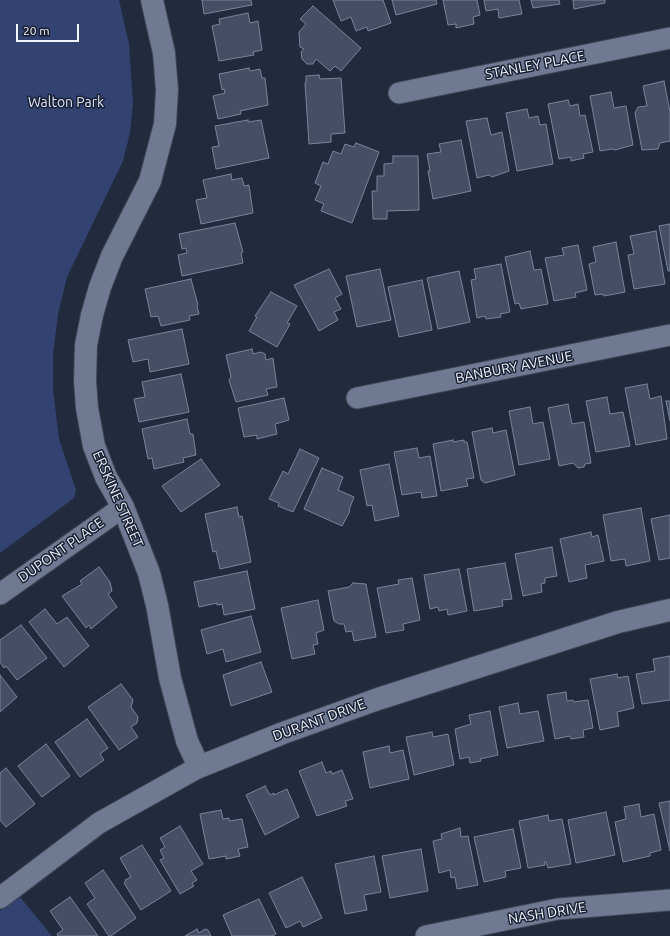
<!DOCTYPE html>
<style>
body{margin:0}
#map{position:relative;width:670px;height:936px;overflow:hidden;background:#222a3e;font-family:Ubuntu,sans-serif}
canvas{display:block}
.scale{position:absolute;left:16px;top:24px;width:63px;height:18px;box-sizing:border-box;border:2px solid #f1f5fd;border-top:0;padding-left:5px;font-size:12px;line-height:14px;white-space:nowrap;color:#f1f5fd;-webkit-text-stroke:3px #192034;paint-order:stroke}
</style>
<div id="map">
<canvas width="670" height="936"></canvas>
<div class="scale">20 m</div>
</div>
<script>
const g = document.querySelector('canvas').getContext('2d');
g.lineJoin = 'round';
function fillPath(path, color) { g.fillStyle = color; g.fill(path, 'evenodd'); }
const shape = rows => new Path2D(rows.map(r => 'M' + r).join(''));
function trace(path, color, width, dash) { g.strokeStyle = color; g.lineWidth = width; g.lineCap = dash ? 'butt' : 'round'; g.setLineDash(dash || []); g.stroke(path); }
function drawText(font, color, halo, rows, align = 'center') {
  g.font = font + ' Ubuntu,sans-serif'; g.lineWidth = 3; g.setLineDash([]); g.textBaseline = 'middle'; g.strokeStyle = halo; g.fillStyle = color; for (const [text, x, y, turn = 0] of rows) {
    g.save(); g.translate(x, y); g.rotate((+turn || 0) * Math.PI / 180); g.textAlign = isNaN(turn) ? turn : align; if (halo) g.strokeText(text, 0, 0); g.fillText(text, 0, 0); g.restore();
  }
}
fillPath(shape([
 [0,0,119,0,129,44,133,103,130,133,123,161,67,277,58,314,53,354,53,390,59,439,76,490,74,498,0,553],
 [19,896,52,936,0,936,0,911]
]), '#334371');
const building = shape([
 [202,0,251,0,252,5,204,14,202,0],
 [333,0,383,0,391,23,368,31,367,27,356,31,351,17,341,21,333,0],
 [392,0,436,0,437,4,396,15,392,0],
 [443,0,477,0,480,15,473,17,474,24,456,28,456,24,448,25,443,0],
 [484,0,519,0,522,14,499,18,498,9,486,11,484,0],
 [531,0,559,0,560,4,533,8,531,0],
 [573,0,605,0,605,3,574,9,573,0],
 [313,6,361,48,341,71,335,66,330,71,316,59,313,64,307,64,302,59,301,52,304,49,300,47,299,32,306,24,300,19,313,6],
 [248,13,250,23,258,21,262,50,253,52,254,55,219,61,212,26,220,24,219,19,248,13],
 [249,68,250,71,260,69,262,78,265,78,268,105,240,111,241,114,218,119,213,96,225,93,224,89,222,90,219,74,249,68],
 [319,75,320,79,341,78,345,133,331,134,331,142,309,144,305,83,306,83,306,76,319,75],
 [664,81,670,112,670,141,660,143,658,149,642,150,635,113,638,107,647,106,643,86,664,81],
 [611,92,614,108,626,106,633,145,615,150,612,149,600,151,590,96,611,92],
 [568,100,570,106,578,104,580,116,585,115,593,152,583,154,584,158,571,161,571,157,559,159,548,104,568,100],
 [527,109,529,118,538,116,540,125,546,124,553,164,517,171,506,113,527,109],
 [487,118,491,135,502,132,509,171,492,177,489,175,477,178,466,121,487,118],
 [248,120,248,122,261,120,269,158,216,169,212,147,219,146,215,126,248,120],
 [461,140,471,191,433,199,428,171,430,171,427,154,441,152,439,144,461,140],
 [356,143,379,152,352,223,321,211,324,204,315,200,321,186,315,183,323,162,328,164,333,151,341,154,345,144,354,147,356,143],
 [393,156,418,156,419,210,387,211,387,219,373,219,372,191,377,191,377,176,384,176,384,164,393,163,393,156],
 [231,174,232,180,242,178,244,186,249,185,253,213,201,224,196,200,207,198,203,180,231,174],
 [235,223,243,252,241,253,243,263,182,276,178,255,187,253,186,248,182,249,179,234,235,223],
 [670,224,670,271,668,271,659,226,670,224],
 [656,231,665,284,634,289,628,255,634,254,630,236,656,231],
 [616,242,625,292,604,296,603,294,595,295,589,264,596,262,593,247,616,242],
 [578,245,587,290,575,293,576,297,554,301,545,258,564,255,562,248,578,245],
 [530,251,534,270,541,269,548,304,521,309,519,303,515,304,505,257,530,251],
 [501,264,510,312,500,314,501,317,486,319,485,316,477,318,471,280,476,279,474,269,501,264],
 [329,269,342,294,335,298,341,309,334,312,338,320,319,331,294,285,329,269],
 [380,269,391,320,357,327,346,276,380,269],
 [459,271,470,322,438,329,427,278,459,271],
 [191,279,198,305,197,306,199,314,189,316,190,320,161,326,158,316,151,317,145,289,191,279],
 [422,280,432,330,399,337,388,287,422,280],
 [271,292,297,306,287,323,290,324,277,347,249,331,257,317,255,316,271,292],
 [182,329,189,364,150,372,148,359,133,362,128,340,182,329],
 [252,349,253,354,261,352,265,354,266,360,273,358,277,387,266,389,268,395,236,402,229,380,231,377,226,355,252,349],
 [181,374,189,412,139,422,134,399,145,397,142,382,181,374],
 [647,384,650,399,661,396,667,439,636,445,625,388,647,384],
 [607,397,610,414,623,412,630,446,596,452,586,401,607,397],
 [284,398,289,420,275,424,277,434,257,439,257,435,244,437,238,408,284,398],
 [666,401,670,401,670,421,666,401],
 [568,404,572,424,584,422,591,463,585,464,584,467,578,468,573,463,559,466,548,408,568,404],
 [530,407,533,424,543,422,550,459,519,465,509,411,530,407],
 [187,419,190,434,193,434,196,455,183,458,184,462,154,469,152,458,148,459,142,429,187,419],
 [492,428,493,433,506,430,515,475,485,483,481,480,472,432,492,428],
 [453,440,453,442,464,440,464,442,467,442,474,478,466,479,468,486,441,491,433,444,453,440],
 [417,448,419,458,430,456,437,496,422,498,421,492,402,495,394,452,417,448],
 [300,449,319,458,293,512,278,506,279,503,269,499,283,471,288,474,300,449],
 [201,459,220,485,181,512,162,486,201,459],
 [389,464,399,516,375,521,372,505,367,506,360,470,389,464],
 [322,468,343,477,338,490,354,497,349,510,350,511,342,526,304,509,322,468],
 [237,507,239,517,242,516,251,562,220,569,216,551,213,552,205,514,237,507],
 [641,508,650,561,626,566,625,559,611,561,603,515,641,508],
 [670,515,670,558,659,560,651,519,670,515],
 [591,532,592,537,598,535,604,561,585,565,587,578,569,582,560,539,591,532],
 [552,547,557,576,545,578,545,583,541,584,542,592,523,596,515,554,552,547],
 [505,563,512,599,502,600,503,606,474,611,467,569,505,563],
 [99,567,110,582,112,591,108,594,117,607,91,629,89,625,86,628,62,596,82,584,80,581,99,567],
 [459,569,467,611,448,615,447,609,439,611,438,607,430,609,424,575,459,569],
 [247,571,255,609,224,615,222,604,217,605,217,603,199,607,194,582,247,571],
 [412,578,420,620,403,624,404,630,386,633,377,588,399,584,398,580,412,578],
 [353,583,366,584,376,637,354,641,352,631,346,632,344,624,339,624,334,621,328,591,349,587,353,583],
 [318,600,324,630,316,633,318,644,313,645,315,654,292,659,281,608,318,600],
 [45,609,57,624,67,617,89,646,64,667,29,622,45,609],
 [251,616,261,652,226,662,223,649,207,654,201,630,251,616],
 [21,625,47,658,17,680,6,666,4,668,0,662,0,640,21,625],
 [670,656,670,700,642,704,636,674,655,671,653,659,670,656],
 [261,662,272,692,231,706,223,675,261,662],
 [617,674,618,678,628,676,634,708,617,712,619,726,600,730,590,679,617,674],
 [0,675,17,697,0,712,0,675],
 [121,684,133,700,131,707,138,717,137,723,131,727,138,737,119,750,88,707,121,684],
 [566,692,567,701,573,700,574,702,588,700,593,728,583,730,584,737,571,739,570,736,555,739,547,695,566,692],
 [518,703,520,714,538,711,544,741,507,748,499,707,518,703],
 [490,711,498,755,480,759,481,761,470,763,469,757,460,759,455,729,471,724,469,715,490,711],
 [87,719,108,748,100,754,104,760,80,777,55,742,87,719],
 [432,732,433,737,448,734,454,765,414,775,406,737,432,732],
 [46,744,70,776,42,797,18,766,46,744],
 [389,746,390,753,403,750,409,779,370,788,363,752,389,746],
 [322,762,326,773,331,771,332,774,342,770,353,799,345,801,347,806,317,816,299,771,322,762],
 [6,768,35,804,6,827,0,820,0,773,6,768],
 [265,786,270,795,274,793,274,795,287,789,299,817,265,835,246,795,265,786],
 [670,801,670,851,659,803,670,801],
 [639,804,641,817,654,814,661,850,650,853,650,856,623,862,615,822,626,819,624,807,639,804],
 [221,810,223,819,229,818,229,821,242,819,248,847,238,849,240,856,226,859,226,856,209,859,200,814,221,810],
 [606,812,615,855,576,863,568,820,606,812],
 [548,815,549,821,562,819,571,864,548,868,546,862,544,862,545,865,528,868,519,821,548,815],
 [180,826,203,864,191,871,197,880,192,883,194,886,180,894,160,860,164,858,160,850,165,847,160,838,180,826],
 [460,828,461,837,468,836,478,885,457,889,455,877,451,878,450,870,439,873,433,841,442,839,441,834,460,828],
 [513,829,521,868,505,871,506,877,484,882,474,837,513,829],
 [142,845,171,891,141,910,124,883,126,882,125,880,131,877,120,858,142,845],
 [421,849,428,891,390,898,382,856,421,849],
 [374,856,381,892,364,895,367,910,345,914,335,864,374,856],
 [103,870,136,918,111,936,109,936,87,904,95,898,85,883,103,870],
 [302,877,322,918,303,927,300,921,286,928,269,893,302,877],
 [70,897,98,936,58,936,57,934,63,930,50,911,70,897],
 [259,899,276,934,272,936,232,936,223,915,259,899],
 [197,929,199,933,205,929,208,930,211,936,185,936,197,929]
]);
fillPath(building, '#454e64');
trace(building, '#79849c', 1);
const minor = shape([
 [399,93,670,38],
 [357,398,670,335],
 [0,594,123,507],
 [0,898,99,823,199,767],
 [426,936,558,909,670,900]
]);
const tertiary = shape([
 [152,0,164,53,167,90,165,124,150,181,112,256,100,287,92,315,86,345,85,381,87,408,94,446,106,477,123,507,149,573,157,605,170,678,187,741,199,767,283,733,378,699,618,622,670,610]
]);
trace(minor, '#3e4455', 23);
trace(tertiary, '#3e4455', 24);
trace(minor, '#6f7992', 21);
trace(tertiary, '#6f7992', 22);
drawText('14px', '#f1f5fd', '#192034', [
 ["STANLEY PLACE",535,65,-11],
 ["BANBURY AVENUE",514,367,-11],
 ["ERSKINE STREET",118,499,66],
 ["DUPONT PLACE",61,550,-35],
 ["DURANT DRIVE",319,720,-20],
 ["NASH DRIVE",547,913,-9]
]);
drawText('14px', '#dce4f5', '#192034', [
 ["Walton Park",66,102]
]);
</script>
